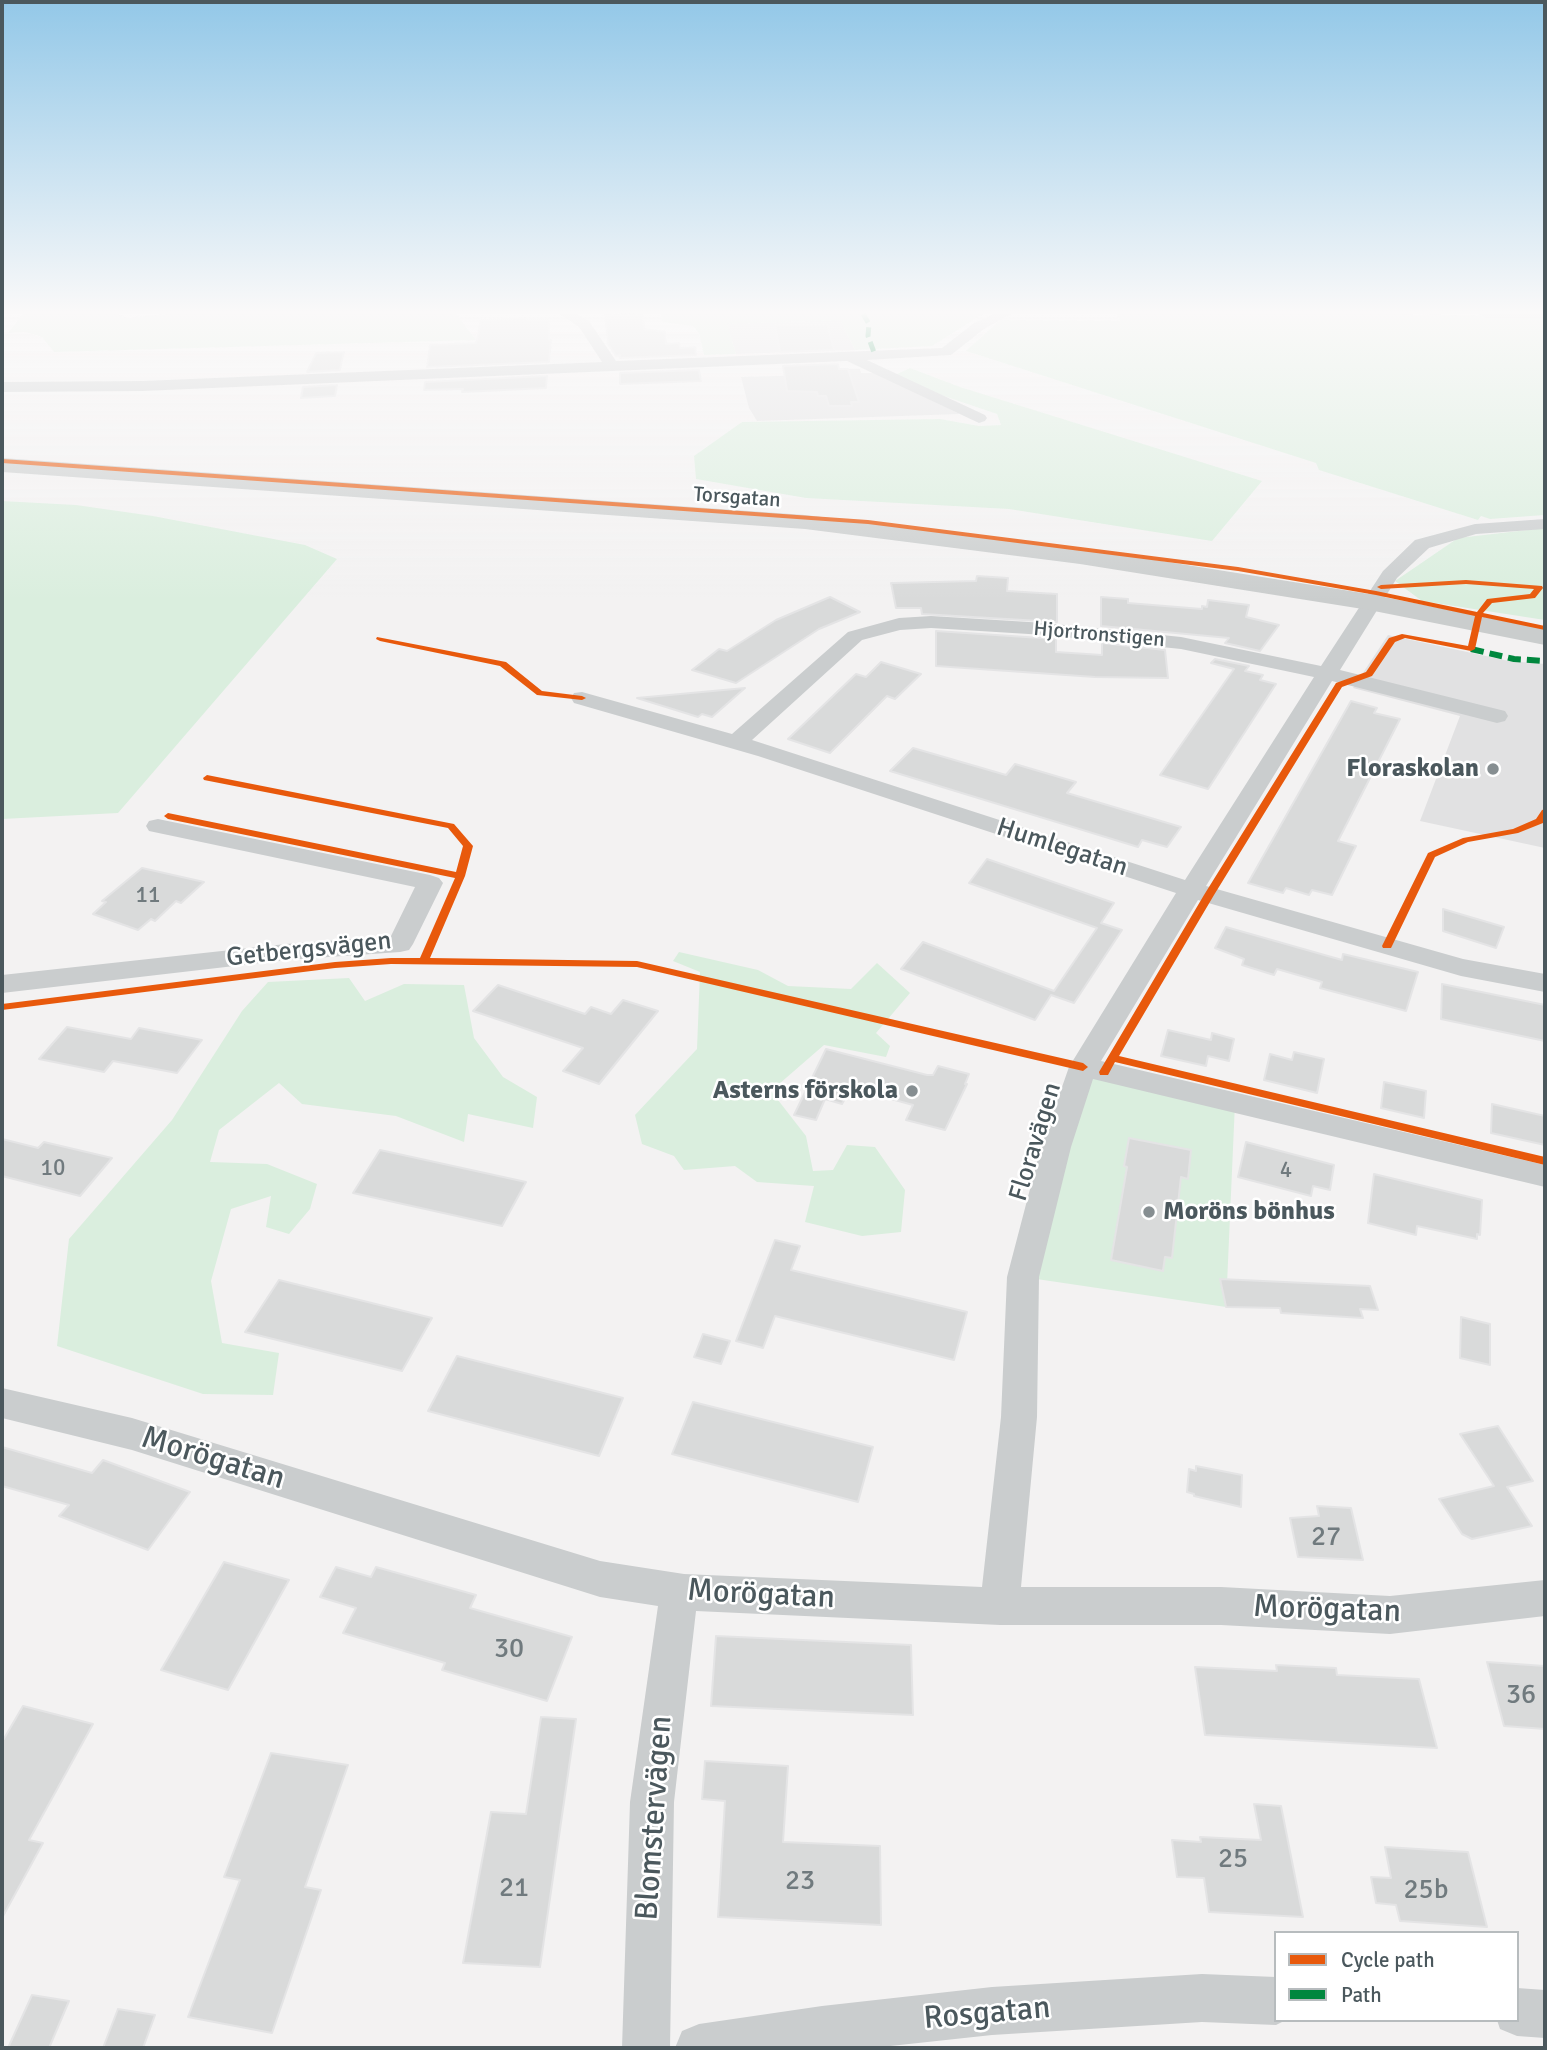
<!DOCTYPE html>
<meta charset="utf-8">
<style>
body{margin:0}
#map{position:relative;width:1547px;height:2050px;overflow:hidden;background:#f3f2f2;font-family:Signika,sans-serif}
canvas{display:block}
.frame{position:absolute;inset:0;border:4px solid #4b585d;pointer-events:none}
.legend{position:absolute;left:1274px;top:1931px;width:245px;height:91px;box-sizing:border-box;background:#fff;border:2px solid #b7bcbe;margin:0;padding:9px 12px;list-style:none;font-size:21px;color:#4b585d}
.legend li{display:flex;align-items:center;gap:14px;height:35px}
.legend b{width:35px;border:2px solid #b7bcbe}
</style>
<div id="map">
<canvas width="1547" height="2050"></canvas>
<div class="frame"></div>
<ul class="legend">
<li><b style="height:9px;background:#e8590c"></b>Cycle path</li>
<li><b style="height:9px;background:#00873e"></b>Path</li>
</ul>
</div>
<script>
const g = document.querySelector('canvas').getContext('2d');
g.lineJoin = 'round';
function fillPath(path, color) { g.fillStyle = color; g.fill(path, 'evenodd'); }
const shape = rows => new Path2D(rows.map(r => 'M' + r).join(''));
function trace(path, color, width, dash) { g.strokeStyle = color; g.lineWidth = width; g.lineCap = dash ? 'butt' : 'round'; g.setLineDash(dash || []); g.stroke(path); }
function drawText(font, color, halo, rows, align = 'center') {
  g.font = font + ' Signika,sans-serif'; g.lineWidth = 5; g.setLineDash([]); g.textBaseline = 'middle'; g.strokeStyle = halo; g.fillStyle = color; for (const [text, x, y, turn = 0] of rows) {
    g.save(); g.translate(x, y); g.rotate((+turn || 0) * Math.PI / 180); g.textAlign = isNaN(turn) ? turn : align; if (halo) g.strokeText(text, 0, 0); g.fillText(text, 0, 0); g.restore();
  }
}
fillPath(shape([
 [840,320,855,350,736,354,727,324],
 [844,369,860,369,861,373,876,373,960,414,757,421,749,408,741,377,845,374],
 [1388,635,1509,661,1545,664,1545,848,1420,821,1460,716,1353,688]
]), '#e1e1e2');
fillPath(shape([
 [23,314,117,314,126,318,168,314,456,314,476,340,54,352,42,337,25,332,8,333],
 [661,314,983,314,932,346,855,350,840,320,727,324,736,354,704,355,699,333,693,326,663,322],
 [1117,314,1399,314,1545,317,1545,515,1490,519,1481,516,1478,520,1319,470,1316,463,966,351,1000,320,1120,321],
 [910,368,960,387,1262,481,1212,541,1009,509,806,498,696,479,694,456,742,422,940,419,979,426,1001,425,997,414,941,395,895,375],
 [2,501,76,505,153,516,305,545,337,559,118,813,2,819],
 [1545,528,1545,620,1422,601,1395,581,1458,538],
 [679,952,758,970,788,986,851,989,877,963,910,993,876,1033,890,1046,886,1057,824,1045,771,1091,806,1136,813,1171,833,1170,847,1145,875,1147,905,1190,901,1232,862,1236,805,1222,814,1186,757,1182,735,1166,684,1170,674,1156,642,1144,635,1115,697,1049,700,972,673,961],
 [349,978,365,1001,404,984,464,985,474,1038,503,1077,537,1097,533,1128,468,1114,464,1142,396,1116,302,1104,279,1083,219,1130,210,1162,267,1164,317,1184,310,1209,289,1234,266,1227,271,1196,231,1209,211,1281,222,1343,279,1353,273,1395,203,1394,57,1346,69,1239,172,1120,242,1011,268,982],
 [1083,1067,1235,1103,1226,1307,1023,1277]
]), '#daeede');
const building = shape([
 [642,314,644,329,665,332,666,344,679,343,680,348,695,347,696,355,620,358,620,355,616,356,608,344,605,315,642,314],
 [527,318,527,320,549,320,549,340,551,340,549,362,427,367,430,345,476,343,481,320,527,318],
 [827,324,834,350,780,352,775,325,827,324],
 [344,352,340,370,307,372,316,353,344,352],
 [838,364,839,369,848,369,859,402,851,402,852,406,829,406,826,396,818,396,817,392,787,391,783,366,838,364],
 [699,370,701,381,620,384,620,373,699,370],
 [547,376,546,388,462,392,463,389,424,390,425,382,547,376],
 [337,385,335,396,301,398,303,387,337,385],
 [977,576,1008,578,1007,591,1057,594,1057,622,922,614,921,608,896,608,891,583,976,581,977,576],
 [830,597,860,612,819,629,736,683,692,670,719,649,727,651,776,620,830,597],
 [1101,597,1128,599,1128,603,1202,609,1202,606,1207,607,1208,600,1249,605,1246,617,1279,625,1260,651,1225,643,1229,638,1101,626,1101,597],
 [936,631,1056,639,1056,652,1102,655,1102,643,1165,650,1168,678,1095,677,936,666,936,631],
 [1215,659,1249,666,1245,671,1263,675,1260,680,1276,684,1208,789,1160,775,1234,669,1211,663,1215,659],
 [881,662,921,674,895,699,887,696,830,753,788,739,856,674,866,677,881,662],
 [745,688,712,717,702,714,698,717,637,698,745,688],
 [1351,701,1377,708,1374,713,1400,719,1338,841,1356,846,1332,895,1312,890,1309,895,1286,888,1283,893,1248,883,1351,701],
 [913,748,1006,775,1015,764,1076,782,1067,793,1181,827,1167,847,1142,840,1138,847,890,771,913,748],
 [987,859,1114,903,1101,923,1122,930,1074,1003,1051,995,1035,1020,901,969,923,942,1054,991,1097,928,969,883,987,859],
 [142,868,204,882,181,903,176,901,155,921,151,919,138,930,93,914,106,902,102,901,142,868],
 [1443,909,1504,927,1496,948,1443,931,1443,909],
 [1226,927,1342,960,1343,954,1418,972,1406,1011,1320,988,1322,982,1277,969,1274,975,1242,965,1244,959,1215,948,1226,927],
 [1442,984,1545,1005,1545,1041,1441,1019,1442,984],
 [498,985,585,1014,591,1007,611,1014,623,1000,658,1011,599,1084,563,1071,583,1048,473,1011,498,985],
 [67,1027,131,1039,139,1028,202,1040,177,1073,113,1061,104,1072,39,1059,67,1027],
 [1168,1030,1211,1040,1212,1033,1234,1039,1229,1061,1208,1056,1206,1066,1161,1056,1168,1030],
 [826,1049,927,1075,933,1075,938,1066,969,1074,965,1084,967,1084,945,1130,906,1120,913,1105,851,1088,842,1104,825,1099,816,1120,794,1115,826,1049],
 [1294,1052,1324,1059,1317,1093,1264,1080,1270,1054,1292,1060,1294,1052],
 [1384,1082,1426,1091,1424,1118,1381,1108,1384,1082],
 [1492,1104,1545,1116,1545,1145,1491,1133,1492,1104],
 [1129,1138,1191,1150,1188,1179,1181,1177,1172,1258,1165,1257,1163,1271,1111,1260,1127,1167,1124,1166,1129,1138],
 [2,1139,38,1148,44,1142,112,1158,80,1196,2,1176,2,1139],
 [1246,1142,1334,1165,1330,1190,1313,1186,1311,1196,1238,1177,1246,1142],
 [380,1150,526,1182,502,1226,353,1193,380,1150],
 [1374,1174,1482,1200,1480,1235,1477,1234,1477,1239,1417,1226,1416,1235,1368,1223,1374,1174],
 [775,1240,800,1246,791,1270,967,1312,954,1360,775,1316,763,1348,736,1341,775,1240],
 [1220,1279,1370,1286,1378,1310,1360,1309,1363,1318,1281,1313,1280,1308,1226,1307,1220,1279],
 [279,1280,432,1318,402,1371,245,1332,279,1280],
 [1461,1317,1490,1324,1490,1365,1460,1358,1461,1317],
 [703,1334,730,1341,721,1364,694,1357,703,1334],
 [457,1356,623,1398,599,1456,428,1411,457,1356],
 [693,1402,873,1447,858,1502,672,1454,693,1402],
 [1498,1426,1533,1481,1507,1487,1532,1526,1472,1539,1462,1534,1439,1499,1494,1486,1460,1434,1498,1426],
 [2,1447,92,1473,103,1460,190,1492,148,1550,59,1516,69,1505,2,1486,2,1447],
 [1196,1466,1242,1475,1241,1507,1194,1496,1194,1494,1187,1492,1189,1469,1196,1471,1196,1466],
 [1317,1506,1351,1508,1363,1560,1298,1557,1290,1518,1319,1516,1317,1506],
 [224,1562,289,1580,228,1690,161,1670,224,1562],
 [336,1567,371,1577,376,1567,476,1595,470,1608,572,1637,547,1701,442,1670,445,1663,343,1633,356,1608,320,1597,336,1567],
 [716,1636,911,1645,913,1715,711,1706,716,1636],
 [1487,1662,1545,1666,1545,1729,1504,1726,1487,1662],
 [1276,1665,1336,1668,1337,1675,1419,1679,1437,1748,1205,1735,1195,1667,1277,1671,1276,1665],
 [23,1706,93,1724,29,1840,43,1843,2,1918,2,1742,23,1706],
 [541,1717,576,1719,540,1967,463,1963,491,1812,526,1814,541,1717],
 [271,1753,348,1765,305,1887,321,1890,272,2033,188,2017,240,1880,224,1877,271,1753],
 [705,1761,788,1766,783,1842,880,1846,881,1925,718,1917,725,1801,702,1799,705,1761],
 [1254,1804,1281,1806,1303,1917,1209,1912,1204,1878,1177,1877,1172,1840,1201,1842,1200,1837,1261,1840,1254,1804],
 [1385,1847,1468,1852,1487,1927,1400,1921,1396,1905,1376,1903,1371,1877,1391,1878,1385,1847],
 [32,1995,69,2001,49,2048,8,2048,32,1995],
 [118,2009,155,2015,143,2048,103,2048,118,2009]
]);
fillPath(building, '#d9dada');
trace(building, '#e4e4e5', 2);
fillPath(shape([
 [560,314,576,314,589,321,616,361,942,348,974,323,994,314,1011,314,984,329,951,355,867,360,985,415,987,418,985,421,979,423,847,361,142,391,2,392,2,382,142,381,602,362,579,327,560,314],
 [1479,314,1545,314,1545,319,1486,318,1479,314],
 [1545,519,1545,529,1476,534,1429,548,1397,578,1340,670,1505,711,1508,716,1505,721,1497,723,1332,681,1206,886,1463,959,1545,974,1545,992,1461,976,1198,900,1101,1061,1545,1165,1545,1187,1093,1079,1071,1147,1039,1277,1037,1417,1021,1587,1221,1587,1390,1596,1545,1580,1545,1616,1390,1634,1221,1625,1000,1625,696,1611,674,1802,670,2048,622,2048,630,1802,658,1606,600,1597,132,1450,2,1418,2,1388,132,1418,600,1561,684,1574,982,1587,1001,1417,1007,1277,1041,1147,1069,1067,1176,893,758,756,574,703,571,698,574,693,582,692,732,734,848,632,899,618,931,616,1045,623,1181,637,1321,666,1383,571,1415,540,1475,524,1545,519],
 [931,628,1045,635,1181,649,1314,677,1185,880,752,740,862,640,900,630,931,628],
 [158,819,430,875,439,878,443,883,413,944,409,950,400,952,286,960,2,993,2,975,286,944,391,936,415,887,149,831,146,826,149,821,158,819],
 [1202,1974,1276,1977,1276,2020,1286,2020,1276,2025,1202,2022,992,2035,872,2048,675,2048,682,2031,699,2024,822,2006,992,1987,1202,1974],
 [1517,1988,1545,1990,1545,2038,1517,2036,1500,2029,1497,2020,1517,2020,1517,1988]
]), '#cacdce');
fillPath(shape([
 [2,458,805,515,1080,548,1369,594,1545,629,1545,645,1369,610,1080,564,805,529,2,472,2,458]
]), '#cacdcd');
trace(shape([
 [863,314,869,324,868,336,875,355]
]), '#00873e', 5, [10, 5]);
trace(shape([
 [1471,649,1514,659,1545,661]
]), '#00873e', 6, [13, 6]);
fillPath(shape([
 [2,459,868,520,1238,567,1376,591,1477,612,1487,599,1530,594,1534,589,1466,584,1381,589,1377,587,1381,585,1466,580,1542,586,1543,588,1535,598,1492,603,1483,613,1545,626,1545,630,1482,617,1475,649,1471,651,1405,638,1395,642,1372,676,1342,687,1214,895,1119,1056,1545,1157,1545,1165,1115,1062,1108,1075,1100,1075,1099,1072,1204,895,1336,683,1366,672,1389,638,1402,634,1468,646,1475,616,1376,595,1238,571,868,524,2,463,2,459],
 [377,637,506,662,542,691,582,696,586,698,582,700,537,695,500,666,380,641,376,639,377,637],
 [207,775,454,824,473,846,465,876,430,958,637,961,1083,1063,1088,1067,1083,1071,637,967,391,964,335,968,2,1010,2,1004,335,962,391,958,420,958,455,878,168,819,164,816,168,813,456,872,463,846,448,828,204,780,203,778,207,775],
 [1545,809,1545,820,1543,823,1518,833,1468,842,1435,857,1392,946,1391,948,1383,948,1382,946,1428,853,1463,838,1513,829,1536,819,1542,810,1545,809]
]), '#e8590c');
const sky = g.createLinearGradient(0, 0, 0, 601);
sky.addColorStop(0, '#93c8e8');
sky.addColorStop(0.52, '#faf9f9');
sky.addColorStop(1, '#faf9f900');
g.fillStyle = sky;
g.fillRect(0, 0, 1547, 601);
for (const [x, y, r, color] of [
 [1493,769,7,"#868e91"],
 [912,1091,7,"#868e91"],
 [1149,1212,7,"#868e91"]
]) { const dot = new Path2D(); dot.arc(x, y, r, 0, 2 * Math.PI); g.fillStyle = color; g.fill(dot); trace(dot, '#fff', 2.5); }
drawText('21px', '#4b585d', '#fff', [
 ["Torsgatan",737,498,4],
 ["Hjortronstigen",1099,635,5]
]);
drawText('23px', '#707a7e', null, [
 ["11",148,896],
 ["10",53,1169],
 ["4",1286,1171]
]);
drawText('bold 26px', '#4b585d', '#fff', [
 ["Floraskolan",1479,769],
 ["Asterns förskola",898,1091],
 ["Moröns bönhus",1163,1212,"left"]
], 'right');
drawText('26px', '#4b585d', '#fff', [
 ["Humlegatan",1062,848,18],
 ["Getbergsvägen",309,950,-6],
 ["Floravägen",1036,1142,-73]
]);
drawText('28px', '#707a7e', null, [
 ["27",1326,1538],
 ["30",509,1650],
 ["36",1521,1696],
 ["25",1233,1860],
 ["23",800,1882],
 ["21",514,1889],
 ["25b",1426,1891]
]);
drawText('32px', '#4b585d', '#fff', [
 ["Morögatan",213,1459,17],
 ["Morögatan",761,1595,3],
 ["Morögatan",1327,1610,2],
 ["Blomstervägen",655,1818,-86],
 ["Rosgatan",987,2014,-5]
]);
</script>
